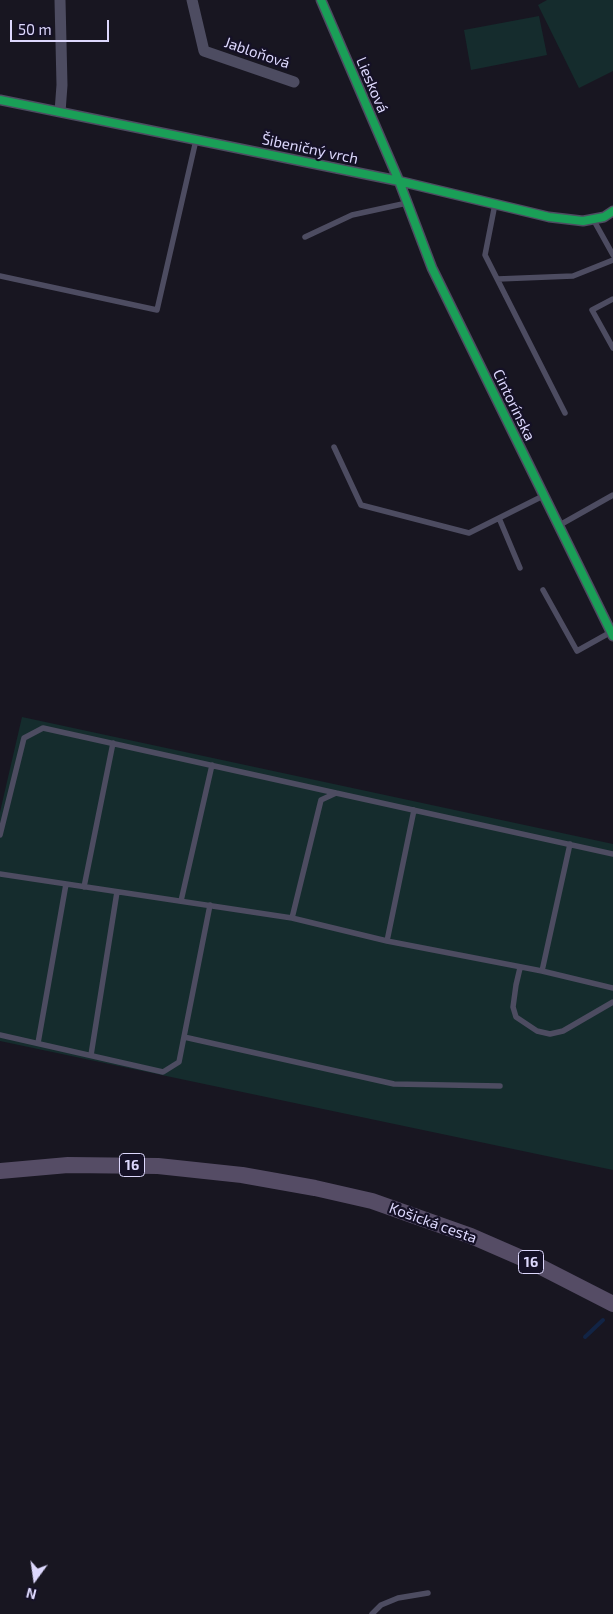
<!DOCTYPE html>
<meta charset="utf-8">
<style>
body{margin:0}
#map{position:relative;width:613px;height:1614px;overflow:hidden;background:#181621;font-family:"Exo 2",sans-serif}
canvas{display:block}
.north{position:absolute;left:10px;top:1554px;width:50px;height:50px;-webkit-text-stroke:4px #151126;paint-order:stroke;rotate:194deg;font-size:14px;font-weight:700;line-height:20px;text-align:center;color:#ddd8fd}
.north::after{content:'';display:block;margin:auto;width:18px;height:22px;background:#ddd8fd;clip-path:polygon(50% 0,100% 100%,50% 72%,0 100%)}
.scale{position:absolute;left:10px;top:20px;width:99px;height:22px;box-sizing:border-box;border:2px solid #ddd8fd;border-top:0;padding-left:6px;font-size:15px;line-height:18px;white-space:nowrap;color:#ddd8fd;-webkit-text-stroke:4px #151126;paint-order:stroke}
</style>
<div id="map">
<canvas width="613" height="1614"></canvas>
<div class="north">N</div>
<div class="scale">50 m</div>
</div>
<script>
const g = document.querySelector('canvas').getContext('2d');
g.lineJoin = 'round';
function fillPath(path, color) { g.fillStyle = color; g.fill(path, 'evenodd'); }
const shape = rows => new Path2D(rows.map(r => 'M' + r).join(''));
function trace(path, color, width, dash) { g.strokeStyle = color; g.lineWidth = width; g.lineCap = dash ? 'butt' : 'round'; g.setLineDash(dash || []); g.stroke(path); }
function drawText(font, color, halo, rows, align = 'center') {
  g.font = font + ' "Exo 2",sans-serif'; g.lineWidth = 4.5; g.setLineDash([]); g.textBaseline = 'middle'; g.strokeStyle = halo; g.fillStyle = color; for (const [text, x, y, turn = 0] of rows) {
    g.save(); g.translate(x, y); g.rotate((+turn || 0) * Math.PI / 180); g.textAlign = isNaN(turn) ? turn : align; if (halo) g.strokeText(text, 0, 0); g.fillText(text, 0, 0); g.restore();
  }
}
fillPath(shape([
 [547,0,613,0,613,71,579,88,538,5],
 [539,16,547,55,471,70,464,30],
 [22,717,613,844,613,1170,0,1041,0,812]
]), '#152c2d');
trace(shape([
 [585,1337,603,1320]
]), '#122445', 4);
trace(shape([
 [495,204,485,255,565,413],
 [593,219,613,255],
 [305,237,352,215,407,203],
 [0,276,157,310,196,140],
 [498,279,573,276,613,260],
 [613,299,592,310,613,348],
 [334,447,361,505,469,533,543,496],
 [499,518,520,568],
 [558,526,613,495],
 [543,590,577,651,611,632],
 [0,835,24,738,43,728,336,793],
 [0,874,292,918,387,941,542,971,613,988],
 [84,887,113,743],
 [181,901,212,765],
 [292,918,321,800,336,793,613,854],
 [387,941,414,810],
 [520,968,516,985,513,1007,516,1017,537,1031,550,1034,563,1031,613,1002],
 [542,971,570,844],
 [0,1035,163,1072,179,1062,210,905],
 [184,1037,394,1084,500,1086],
 [38,1043,66,884],
 [91,1055,117,892],
 [372,1614,381,1605,398,1598,428,1593]
]), '#4d4c61', 5.5);
trace(shape([
 [60,0,62,85,60,112],
 [192,0,204,51,294,82],
 [321,0,399,181,432,268,613,636],
 [0,100,399,181,549,217,583,221,604,217,613,211]
]), '#4d4c61', 11);
trace(shape([
 [0,1171,68,1165,158,1166,242,1175,315,1188,372,1201,471,1236,533,1263,613,1304]
]), '#554c65', 16);
trace(shape([
 [321,0,399,181,432,268,613,636],
 [0,100,399,181,549,217,583,221,604,217,613,211]
]), '#1a9f57', 8);
for (const [x, y, w] of [
 [132,1165,25],
 [531,1262,25]
]) { const box = new Path2D(); box.roundRect(x - w / 2, y - 11.5, w, 23, 4); g.fillStyle = '#151126'; g.fill(box); trace(box, '#ddd8fd', 1); }
drawText('bold 14px', '#ddd8fd', null, [
 ["16",132,1165],
 ["16",531,1262]
]);
drawText('15px', '#ddd8fd', '#151126', [
 ["Jabloňová",257,53,19],
 ["Liesková",372,85,67],
 ["Šibeničný vrch",310,149,12],
 ["Cintorínska",514,405,64],
 ["Košická cesta",433,1223,20]
]);
</script>
